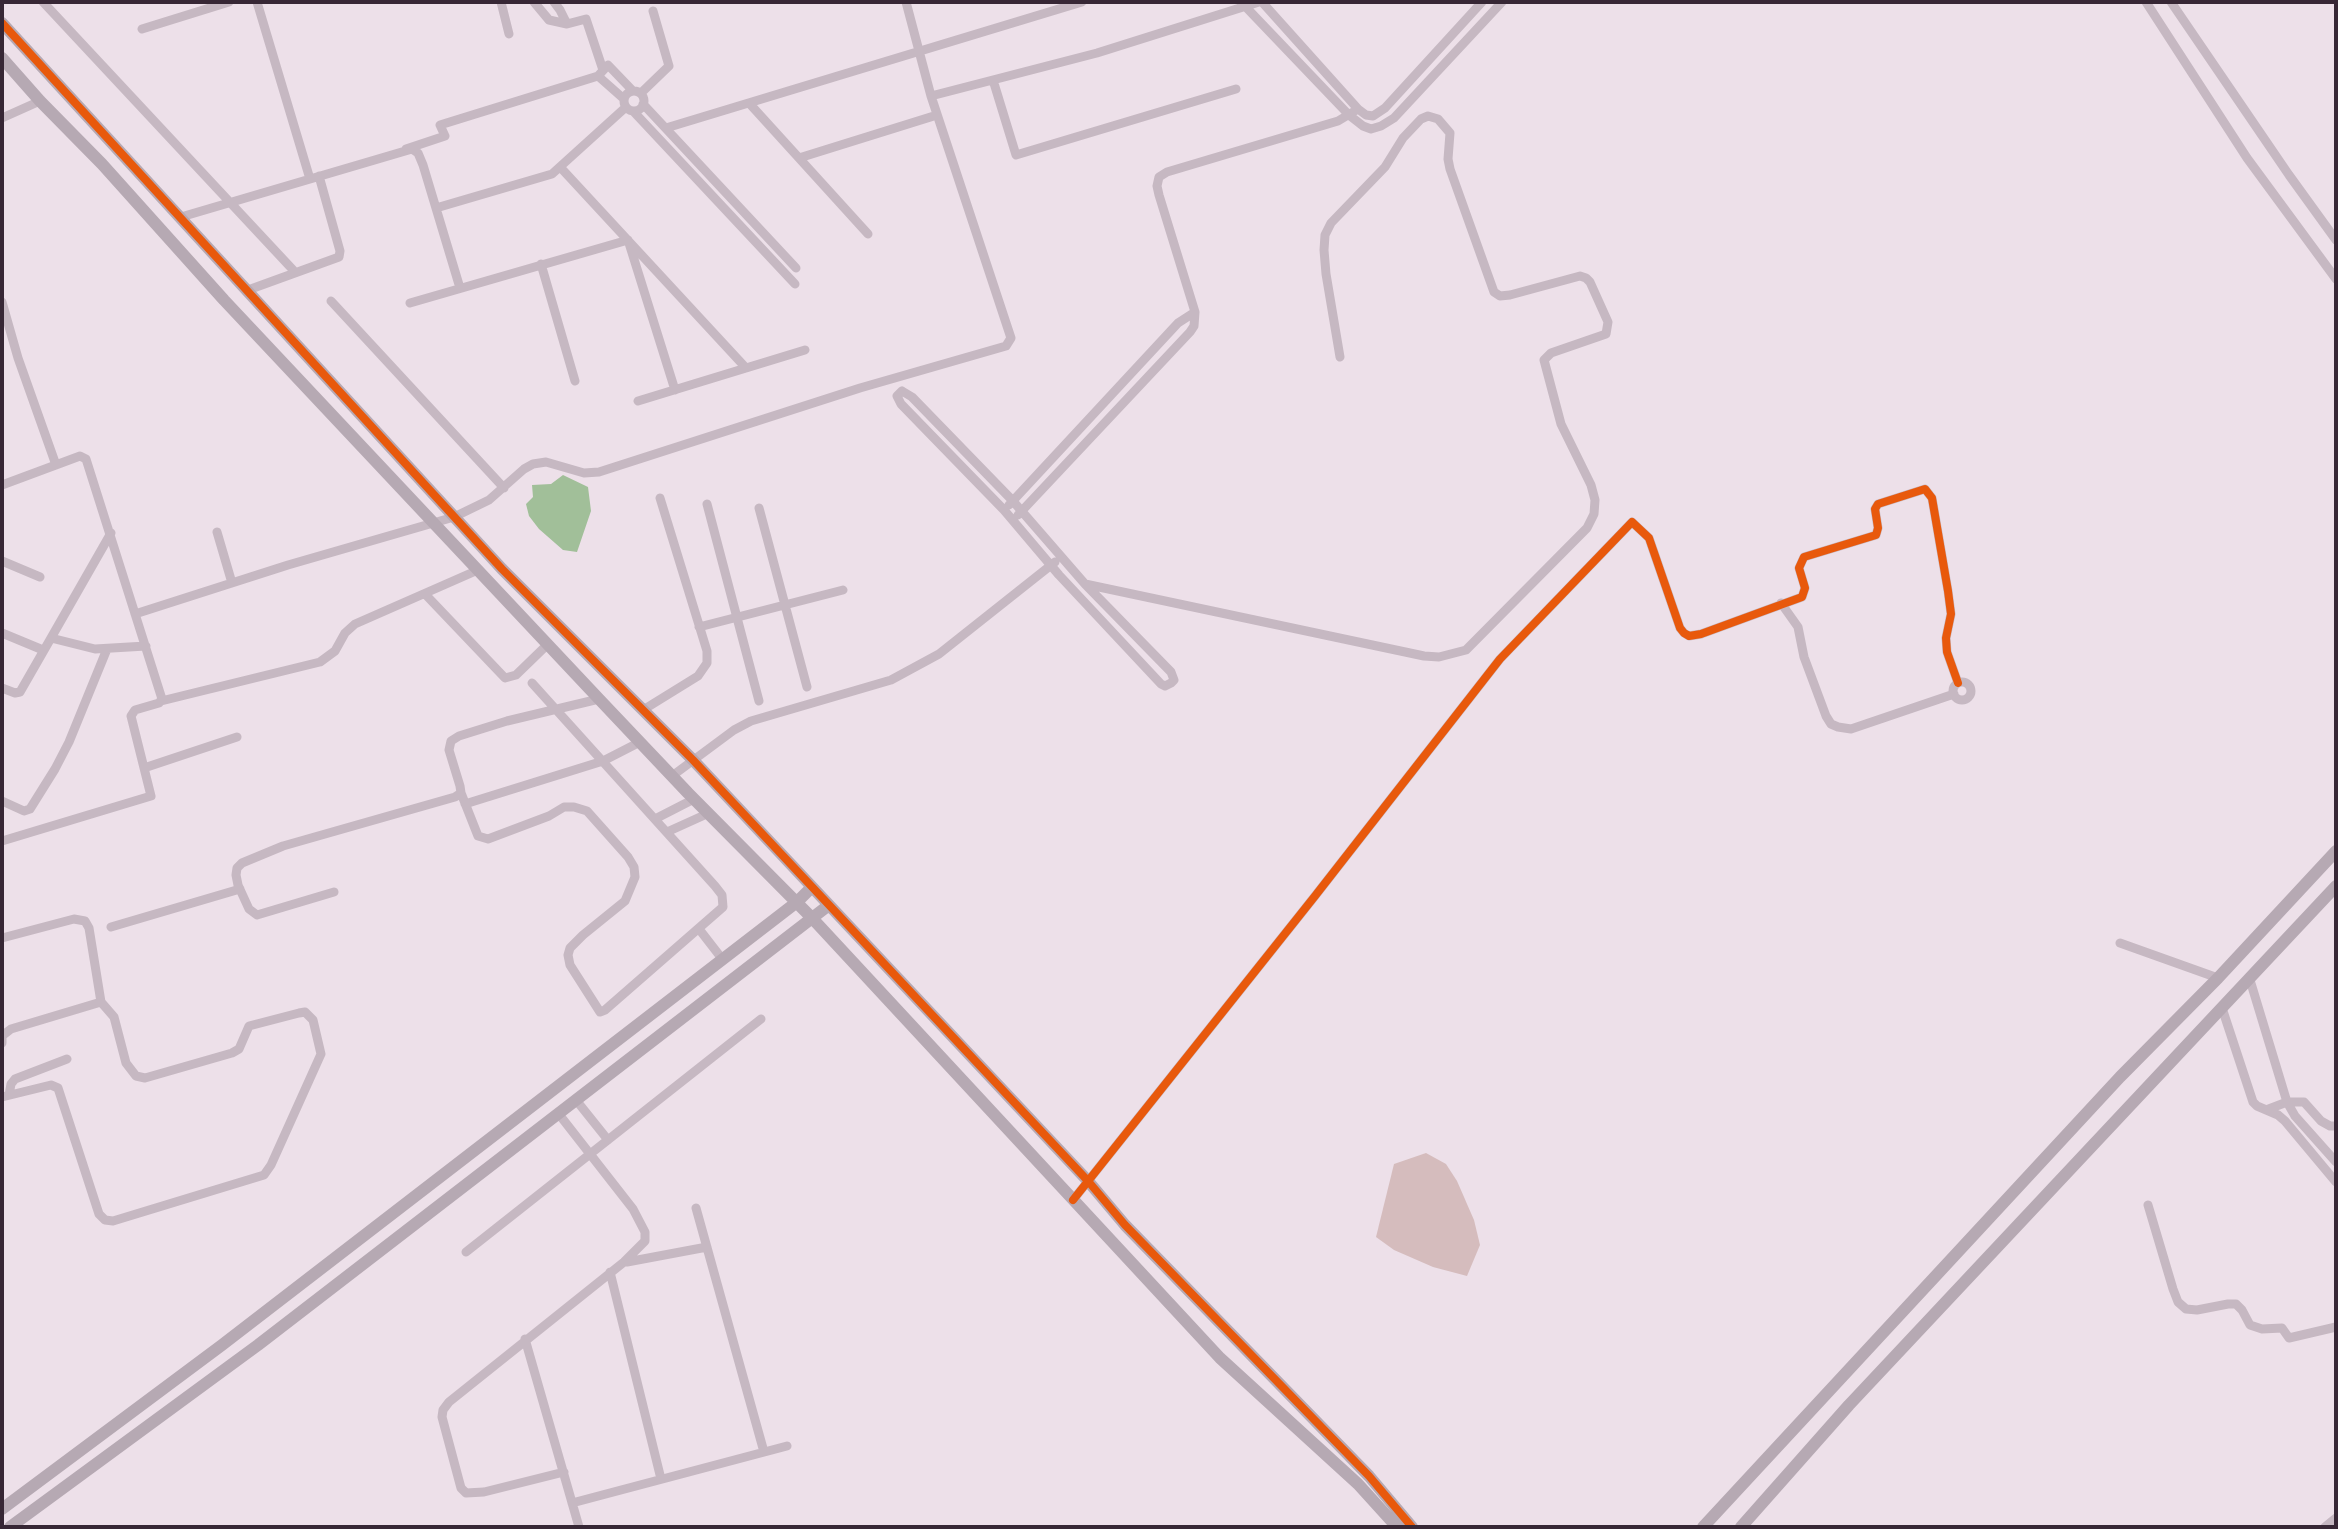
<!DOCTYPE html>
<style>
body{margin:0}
#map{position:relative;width:2338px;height:1529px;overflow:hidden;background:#ede0e9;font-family:Figtree,sans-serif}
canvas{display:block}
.frame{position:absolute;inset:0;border:4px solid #372735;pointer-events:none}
</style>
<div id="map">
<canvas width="2338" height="1529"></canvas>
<div class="frame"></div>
</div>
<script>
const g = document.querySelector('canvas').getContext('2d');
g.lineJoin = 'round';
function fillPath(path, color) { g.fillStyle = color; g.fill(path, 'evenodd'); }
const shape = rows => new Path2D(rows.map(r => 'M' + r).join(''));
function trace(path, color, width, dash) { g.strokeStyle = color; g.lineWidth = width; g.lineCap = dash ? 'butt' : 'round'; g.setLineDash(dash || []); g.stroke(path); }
fillPath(shape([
 [1426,1153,1446,1164,1457,1181,1474,1220,1480,1245,1467,1276,1433,1267,1394,1250,1376,1237,1394,1164]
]), '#d5bcbd');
fillPath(shape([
 [563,475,588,487,591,511,577,552,563,550,539,529,529,516,526,504,533,497,532,485,551,484]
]), '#a1bf99');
trace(shape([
 [43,2,295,272],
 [257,2,310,179],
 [501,2,509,34],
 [534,2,549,20,567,24,586,19,603,70],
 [554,2,560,10,567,24],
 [1241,2,1349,115,1363,126,1371,129,1381,126,1394,118,1502,2],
 [1262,2,1358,109,1366,115,1373,116,1385,108,1482,2],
 [2146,2,2247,158,2336,279],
 [2171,2,2289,175,2336,240],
 [142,29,229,2],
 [598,76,624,99],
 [993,80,1016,155,1236,89],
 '624 101a10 10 0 1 1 20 0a10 10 0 1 1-20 0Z',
 [641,93,669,66,653,11],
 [931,96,1097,53,1259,2],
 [749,103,868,234],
 [643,104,796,268],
 [633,111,795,284],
 [2,118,40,101],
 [666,128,1082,2],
 [406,149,445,136,440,125,598,76,608,65,633,91],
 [799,158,937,115],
 [561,168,746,368],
 [436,208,552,174,626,107],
 [181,217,412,149,418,153,423,165,460,288],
 [541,264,575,381],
 [248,290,339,257,340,251,319,176],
 [331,301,504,488],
 [2,302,18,358,56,465],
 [410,303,628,240,675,390],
 [902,391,912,397,1012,500,1085,584,1171,672,1174,680,1171,683,1165,686,1161,684,1059,575,1004,510,901,404,897,396,902,391],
 [638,401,805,350],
 [2,485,80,456,86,459,162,699,159,703,135,710,131,716,151,796,2,841],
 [707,504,759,701],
 [1009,505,1178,323,1195,312],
 [759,508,807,687],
 [1018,515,1190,332,1194,326,1195,312,1159,195,1157,186,1159,177,1167,172,1338,121,1358,109],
 [217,532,232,583],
 [2,561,40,577],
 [1085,584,1424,656,1439,657,1466,650,1587,528,1594,514,1595,500,1591,485,1561,424,1544,360,1551,353,1606,334,1608,322,1590,282,1586,278,1580,276,1510,295,1500,296,1494,292,1450,169,1448,159,1450,133,1438,119,1428,116,1421,119,1403,138,1385,167,1331,223,1325,235,1324,250,1326,274,1340,357],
 [425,594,505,678,516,675,548,644],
 [1781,603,1798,627,1804,657,1826,716,1831,724,1838,727,1851,729,1954,694],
 [135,614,288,565,454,517,489,500,524,469,533,464,546,462,584,473,599,472,860,388,1006,346,1011,338,931,96,906,2],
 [699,627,843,590],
 [2,633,43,650],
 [51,638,111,533],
 '1953 691a9 9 0 1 1 18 0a9 9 0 1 1-18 0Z',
 [2,688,15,693,20,692,51,638,95,649,146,646],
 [161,701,320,662,335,651,345,633,355,624,478,570],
 [643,710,698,676,707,663,707,651,660,498],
 [144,768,237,737],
 [672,776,734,730,751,721,891,680,939,654,1055,562],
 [461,793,478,836,488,839,549,816,564,807,574,807,587,811,628,857,634,867,635,877,625,901,583,935,570,948,568,955,570,965,600,1012,605,1010,723,907,722,895,715,886,532,683],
 [2,801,24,811,30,809,55,769,69,742,107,649],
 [465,804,603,761,640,742],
 [655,819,694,799],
 [667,832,709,813],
 [334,892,257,915,249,909,238,885,236,875,237,868,242,863,283,846,455,797,461,793,460,786,449,750,451,741,459,736,507,721,599,699],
 [111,927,240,889],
 [699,929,723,960],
 [2,938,74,919,85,921,89,928,101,1002,114,1017,126,1063,136,1076,145,1078,232,1053,239,1049,249,1026,299,1013,305,1012,313,1020,321,1054,271,1165,264,1175,113,1221,105,1220,99,1214,58,1088,51,1085,2,1097],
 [2120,943,2218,978],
 [2250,980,2287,1102,2295,1116,2336,1162],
 [2222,1008,2253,1102,2257,1106,2278,1115,2285,1121,2336,1182],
 [2,1043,2,1036,11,1029,101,1002],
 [9,1095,11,1084,15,1079,67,1059],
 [576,1100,608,1140],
 [2266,1110,2287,1102,2304,1102,2321,1121,2330,1126,2336,1126],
 [558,1113,633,1209,645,1232,645,1241,624,1262,449,1402,443,1410,442,1417,461,1488,466,1493,484,1492,564,1472],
 [1073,1200,1315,896,1500,659,1632,522,1649,538,1680,628,1684,633,1689,636,1701,634,1802,597,1805,588,1799,568,1804,557,1876,535,1878,528,1875,509,1878,504,1925,489,1932,498,1948,591,1951,614,1946,638,1947,652,1958,683],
 [2148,1205,2173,1289,2178,1302,2186,1309,2197,1310,2228,1304,2236,1304,2242,1310,2250,1325,2262,1329,2282,1328,2289,1338,2336,1327],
 [696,1208,764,1452],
 [466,1252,761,1019],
 [627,1262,707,1247],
 [610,1272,661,1479],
 [525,1339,579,1527],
 [572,1503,787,1446],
 [2325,1527,2336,1518]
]), '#c6b8c2', 9);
trace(shape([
 [2,23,502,569,693,760,1088,1181,1125,1225,1369,1476,1412,1527],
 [2,58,40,101,102,164,224,300,599,699,688,793,812,918,1220,1358,1358,1484,1397,1527],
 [2,1509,222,1345,797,902,812,887],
 [10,1527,258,1345,829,905],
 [1703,1527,2120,1077,2218,978,2336,851],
 [1741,1527,1849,1405,2336,886]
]), '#b6a9b3', 12);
trace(shape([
 [2,23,502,569,693,760,1088,1181,1125,1225,1369,1476,1412,1527],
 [1073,1200,1315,896,1500,659,1632,522,1649,538,1680,628,1684,633,1689,636,1701,634,1802,597,1805,588,1799,568,1804,557,1876,535,1878,528,1875,509,1878,504,1925,489,1932,498,1948,591,1951,614,1946,638,1947,652,1958,683]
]), '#e8590c', 8);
</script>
